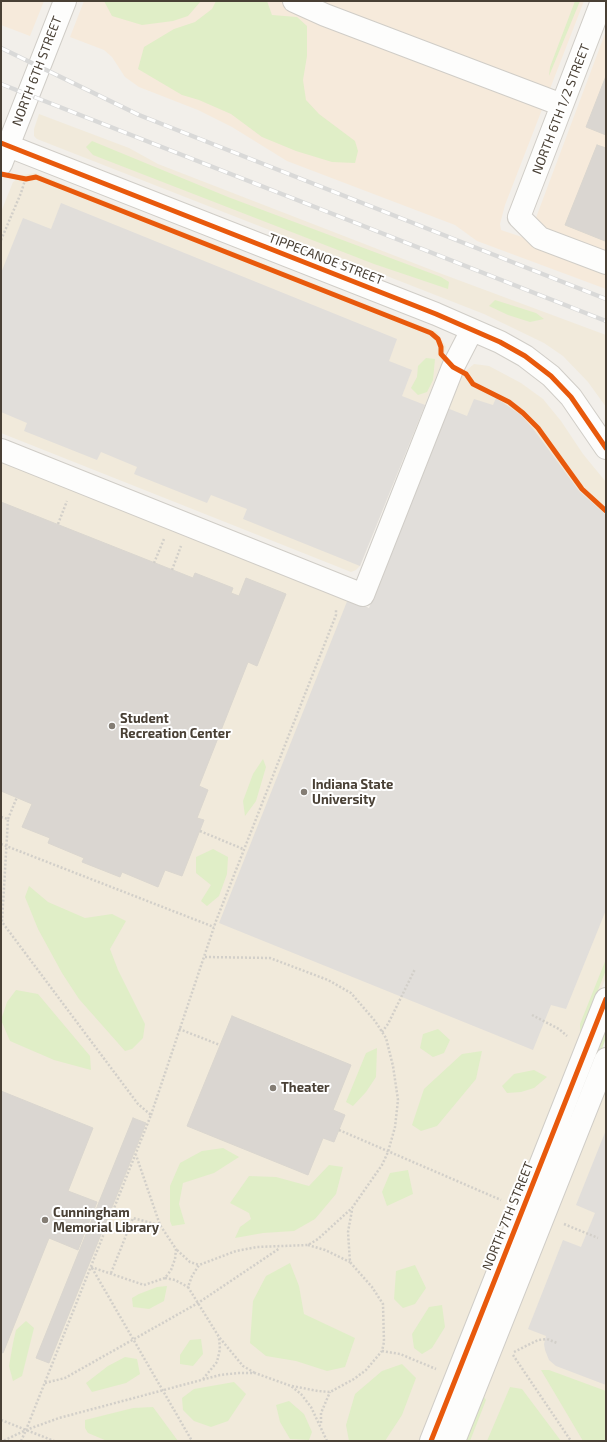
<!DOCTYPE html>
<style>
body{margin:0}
#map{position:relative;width:607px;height:1442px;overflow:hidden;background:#f2efea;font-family:"Exo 2",sans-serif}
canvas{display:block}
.frame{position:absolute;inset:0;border:2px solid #494035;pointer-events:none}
</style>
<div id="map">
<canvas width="607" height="1442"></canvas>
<div class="frame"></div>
</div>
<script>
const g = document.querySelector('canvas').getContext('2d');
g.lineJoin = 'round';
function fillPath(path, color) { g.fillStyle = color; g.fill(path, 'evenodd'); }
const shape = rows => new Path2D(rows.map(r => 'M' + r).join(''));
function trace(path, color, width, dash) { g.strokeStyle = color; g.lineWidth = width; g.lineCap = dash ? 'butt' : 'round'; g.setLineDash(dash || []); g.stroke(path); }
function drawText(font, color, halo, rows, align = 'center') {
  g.font = font + ' "Exo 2",sans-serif'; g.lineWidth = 4; g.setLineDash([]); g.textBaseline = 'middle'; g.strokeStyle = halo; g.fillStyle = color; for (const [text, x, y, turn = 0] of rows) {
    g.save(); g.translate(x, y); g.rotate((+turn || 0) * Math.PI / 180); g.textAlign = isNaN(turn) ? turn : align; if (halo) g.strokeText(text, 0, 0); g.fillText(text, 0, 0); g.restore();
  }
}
fillPath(shape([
 [1,1,44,1,30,36,1,25],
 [84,1,584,1,505,205,500,224,501,230,528,239,606,31,606,289,477,241,455,225,287,161,232,127,198,110,139,87,125,77,112,57,104,50,70,37]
]), '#f6eadb');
fillPath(shape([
 [39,114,129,148,158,164,442,274,606,335,606,407,588,382,563,356,544,343,484,314,37,139,34,136,34,129],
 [35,173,437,332,446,347,443,360,360,566,356,570,351,572,1,433,1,212,13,182,23,175],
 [474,364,489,366,521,383,543,399,561,421,583,454,606,482,606,977,422,1441,1,1441,1,462,369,608,460,376],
 [606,1079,606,1441,462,1441]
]), '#f1eadb');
fillPath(shape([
 [104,1,201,1,188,16,173,21,142,25,112,16],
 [216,1,267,1,272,15,297,17,307,26,307,56,303,80,306,100,319,114,355,141,358,151,355,163,332,162,296,151,262,137,231,114,199,100,182,95,138,69,144,47,174,29,195,22,212,9],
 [575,1,580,1,549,76,550,67],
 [92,141,228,197,441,277,449,282,448,289,374,264,93,155,86,147],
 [495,300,536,313,544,319,530,322,508,315,489,306],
 [426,358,435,359,433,380,427,392,418,395,411,388,417,377,418,366],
 [263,759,266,767,256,801,245,816,243,801,253,774],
 [213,849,228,857,227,874,219,896,207,906,201,901,211,885,196,873,196,857],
 [29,886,48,902,85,918,112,914,126,921,110,949,118,970,145,1024,143,1038,132,1049,125,1051,79,999,62,973,38,929,25,897],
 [606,959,606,970,580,1035,580,1024],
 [16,990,38,994,90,1056,91,1070,54,1060,10,1041,1,1020,7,1002],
 [606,1018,606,1038,593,1072,586,1069],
 [438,1029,450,1040,444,1053,433,1057,420,1048,423,1034],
 [377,1048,376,1077,366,1092,353,1106,346,1102,366,1053],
 [482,1051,476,1079,437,1126,421,1131,412,1125,424,1089,462,1054],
 [534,1070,547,1077,534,1088,521,1092,507,1093,502,1086,514,1074],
 [223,1148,239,1157,214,1173,183,1183,179,1204,185,1224,172,1226,170,1221,170,1186,180,1163,202,1151],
 [329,1165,343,1167,336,1194,315,1219,294,1231,263,1233,235,1238,240,1227,251,1219,249,1213,230,1203,249,1176,276,1177,309,1186],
 [408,1170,413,1194,387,1206,382,1192,390,1173],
 [290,1263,299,1286,304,1314,355,1338,345,1367,327,1371,296,1361,266,1356,250,1343,253,1301,266,1276],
 [415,1265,426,1288,415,1304,403,1308,394,1299,396,1271],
 [167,1286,164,1301,149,1309,133,1307,132,1298,139,1294,157,1287],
 [442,1305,445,1327,432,1348,422,1354,414,1348,412,1334,429,1307],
 [26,1321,34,1328,22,1376,13,1381,9,1366,13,1343,16,1330],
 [201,1339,203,1354,193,1366,180,1364,180,1355,190,1340],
 [125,1357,137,1359,140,1374,126,1383,92,1392,86,1383,108,1366],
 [402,1364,416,1378,402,1415,385,1441,349,1441,346,1425,355,1394,382,1371],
 [541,1370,549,1370,606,1391,606,1441,583,1441],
 [234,1382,246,1394,228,1421,211,1427,194,1421,183,1410,182,1398,194,1389],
 [510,1387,522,1389,561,1441,487,1441],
 [481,1397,484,1397,486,1400,470,1441,465,1441],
 [289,1401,304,1414,312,1432,309,1440,290,1439,280,1422,276,1405],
 [153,1407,178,1441,107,1441,88,1433,85,1428,85,1420,133,1408]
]), '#e0eec7');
fillPath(shape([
 [61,203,397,339,389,361,412,370,402,396,425,405,360,566,243,519,247,509,211,495,207,503,134,474,137,467,101,452,97,460,24,431,27,423,1,412,1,273,23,218,51,229],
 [496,398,521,415,534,430,579,491,606,515,606,910,566,1009,551,1005,533,1050,219,923,348,599,369,608,447,408,467,416,474,399,493,405],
 [606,1130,606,1385,556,1366,549,1360,545,1350,544,1344,546,1336,528,1329,563,1240,581,1247,595,1213,576,1205]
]), '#e1deda');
const building = shape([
 [606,76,606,135,586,127,606,76],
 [597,145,606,148,605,241,565,225,597,145],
 [1,502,193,578,195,573,233,588,231,593,239,596,246,578,286,594,257,666,248,662,199,786,208,790,197,818,204,820,182,876,165,870,158,887,122,872,120,877,82,862,84,858,48,843,50,838,22,827,32,804,1,791,1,502],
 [232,1016,351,1065,333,1110,345,1115,334,1142,323,1138,308,1175,187,1126,232,1016],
 [1,1091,93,1128,68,1191,97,1202,78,1250,49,1238,3,1353,1,1352,1,1091],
 [133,1118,146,1123,49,1363,36,1358,133,1118]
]);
fillPath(building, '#dad6d1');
trace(building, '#dad6cf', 1);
const minor = shape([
 [294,1,325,15,562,105],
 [602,1,519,217,540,238,606,263],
 [1,143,436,314,500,342,525,356,551,376,571,397,606,448],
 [1,164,65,1],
 [1,450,363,595,453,367,472,330],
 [431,1441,606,999],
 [454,1441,606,1059]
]);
trace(minor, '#d0cdc7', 24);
trace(shape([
 [1,240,21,193,26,177],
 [58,524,67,501],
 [154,563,164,539],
 [172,570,181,546],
 [1,817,8,819,2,922,138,1104,151,1115,26,1430,3,1441],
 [8,819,17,797],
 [200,831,243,849],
 [1,844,214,927],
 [205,957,270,958,328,980,351,993,375,1021,386,1038,393,1066,398,1100,395,1127,388,1152,382,1165,352,1208,318,1239,308,1245,257,1247,236,1251,199,1265,192,1276,188,1287,219,1337,243,1366,255,1373],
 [532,1015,559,1029,567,1036],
 [179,1029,220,1045],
 [382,1032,388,1024,415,969],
 [151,1115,216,921,336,615,336,609],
 [339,1130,501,1200],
 [564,1224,598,1238],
 [308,1245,325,1250,350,1262],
 [177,1250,190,1262,199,1265],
 [91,1267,144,1285,165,1278,171,1270,175,1259,176,1249,160,1225,136,1155],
 [92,1268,192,1441],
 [111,1273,133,1218,159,1225],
 [165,1278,175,1280,188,1287],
 [382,1351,400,1354,436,1369],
 [514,1352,538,1340,547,1339,557,1343],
 [513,1355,571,1441],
 [203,1379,217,1362,220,1349,219,1338],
 [45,1383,65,1378,198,1303,280,1248],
 [292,1386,318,1391,330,1392,354,1379,366,1370,382,1351,384,1342,383,1304,372,1287,350,1262,348,1232,352,1210],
 [1,1420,54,1441],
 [321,1423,321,1413,330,1392],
 [21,1441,26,1430,59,1418,220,1375,238,1373,255,1373,291,1386,301,1394,311,1407,327,1441]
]), '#d2cfc9', 2.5, [2, 2]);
trace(minor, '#fdfdfc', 22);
const rail = shape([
 [1,48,139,115,606,299],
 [1,84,606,321]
]);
trace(rail, '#d9d9d8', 4.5);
trace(rail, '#fff', 3, [9]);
trace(shape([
 [1,143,436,314,500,342,525,356,551,376,571,397,606,448],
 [1,174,26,179,36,177,431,333,438,339,441,347,441,354,453,367,466,374,473,384,509,402,523,413,538,428,582,489,606,511],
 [431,1441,606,999]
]), '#e8590c', 5);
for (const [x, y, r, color] of [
 [112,726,4,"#847d74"],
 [304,792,4,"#847d74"],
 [273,1088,4,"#847d74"],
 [45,1220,4,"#847d74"]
]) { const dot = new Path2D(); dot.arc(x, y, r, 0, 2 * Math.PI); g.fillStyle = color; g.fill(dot); trace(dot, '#fff', 1.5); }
drawText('13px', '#494035', '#fff', [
 ["NORTH 6TH STREET",37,71,-69],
 ["NORTH 6TH 1/2 STREET",561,109,-69],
 ["TIPPECANOE STREET",326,259,21],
 ["NORTH 7TH STREET",508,1216,-68]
]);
drawText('bold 13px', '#494035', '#fff', [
 ["Student",120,719],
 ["Recreation Center",120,734],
 ["Indiana State",312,785],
 ["University",312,800],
 ["Theater",281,1088],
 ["Cunningham",53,1213],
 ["Memorial Library",53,1228]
], 'left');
</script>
